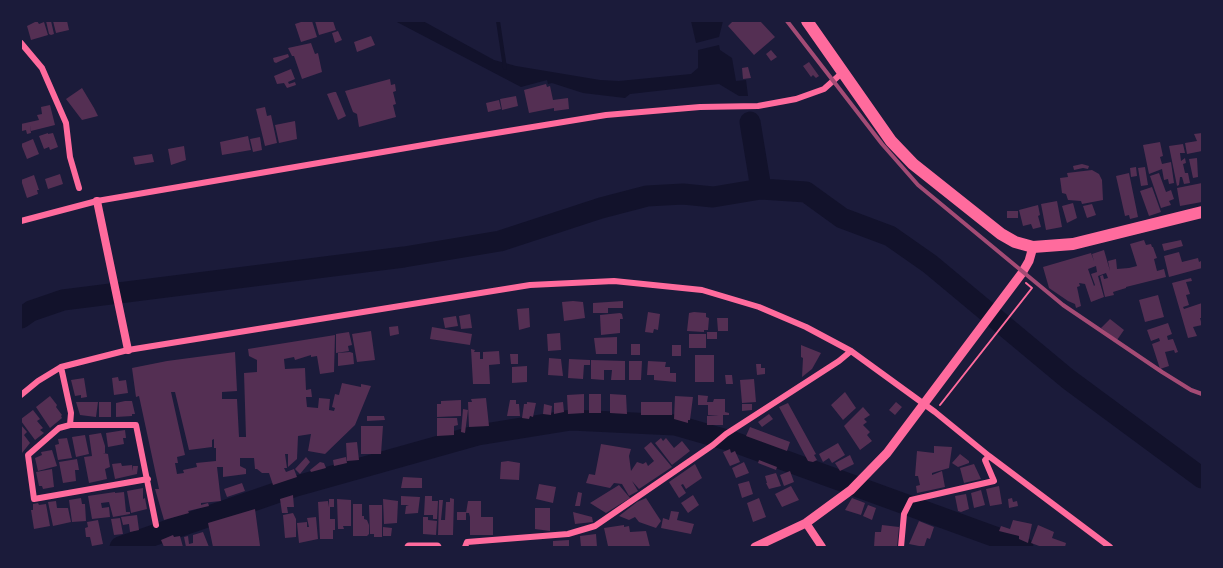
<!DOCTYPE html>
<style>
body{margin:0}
#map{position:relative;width:1223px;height:568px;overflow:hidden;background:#1b1b3a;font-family:"Open Sans",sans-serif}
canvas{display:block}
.frame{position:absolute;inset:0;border:22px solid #1b1b3a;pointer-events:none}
</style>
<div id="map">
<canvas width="1223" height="568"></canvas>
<div class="frame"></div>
</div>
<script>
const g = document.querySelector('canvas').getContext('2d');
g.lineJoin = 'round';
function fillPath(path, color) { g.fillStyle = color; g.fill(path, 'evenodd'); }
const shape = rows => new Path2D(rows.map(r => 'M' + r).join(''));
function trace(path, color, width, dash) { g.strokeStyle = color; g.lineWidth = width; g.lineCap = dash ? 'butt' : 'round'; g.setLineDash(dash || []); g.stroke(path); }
fillPath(shape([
 [395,21,423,21,494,60,516,66,600,80,619,81,691,74,698,68,698,50,719,45,720,50,732,58,736,81,746,80,748,96,739,96,719,84,630,94,625,98,583,93,552,83,548,84,547,80,521,87],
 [691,21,723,21,719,37,696,43]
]), '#12122b');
trace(shape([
 [498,21,505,68]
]), '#12122b', 4);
trace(shape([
 [750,122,761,189],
 [21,318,31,311,63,300,404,257,500,241,601,208,647,196,683,194,713,197,761,189,806,192,842,218,890,236,930,264,1068,379,1202,478],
 [120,547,293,487,478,435,571,420,675,425,734,442,1023,547]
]), '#12122b', 21);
fillPath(shape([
 [37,21,39,24,44,22,48,35,31,40,27,26],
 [46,21,51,21,54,34,51,35,49,34],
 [53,21,67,21,69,30,56,33],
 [304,21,312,21,317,37,301,42,295,24],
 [315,21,333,21,336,30,319,35],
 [733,21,760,21,775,37,754,55,728,26],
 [338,31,342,40,335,43,332,33],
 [371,36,375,45,357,52,354,42],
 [311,43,315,54,318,53,322,72,302,79,294,56,292,56,288,48],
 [771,50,777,57,771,61,766,54],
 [288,54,289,57,276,63,274,62,273,58],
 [809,62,819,76,816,78,813,75,811,77,803,66],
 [748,67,751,78,743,79,742,68],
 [291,69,295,79,288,82,289,84,295,82,296,85,287,88,284,83,277,84,274,76],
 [390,79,391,85,395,84,396,91,393,92,396,104,393,105,396,117,359,127,357,114,353,112,345,91],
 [546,84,547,87,550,86,553,100,568,98,569,109,554,111,554,108,529,113,524,90],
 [82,88,94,108,98,116,82,120,66,99],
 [334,92,336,92,346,116,338,120,327,94],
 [516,96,518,106,502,110,500,99],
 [499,100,501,109,488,112,486,103],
 [50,105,55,125,31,131,30,125,31,133,27,134,26,130,22,131,21,124,39,120,37,115,42,114,41,107],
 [265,107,267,116,271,115,277,143,265,146,256,109],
 [295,121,297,139,279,143,275,125],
 [48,133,48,134,53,133,58,147,50,150,49,147,44,149,39,136],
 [1202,133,1202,151,1187,154,1185,143,1197,141,1194,134],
 [248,136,251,150,222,155,220,142],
 [260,137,262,150,253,152,250,139],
 [33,139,39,154,27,159,21,144],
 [1160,142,1163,156,1160,157,1162,164,1171,162,1174,183,1169,184,1168,179,1164,180,1162,169,1149,174,1143,145],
 [1183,144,1185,153,1180,153,1181,161,1185,158,1186,163,1183,164,1185,173,1188,173,1190,183,1184,184,1182,177,1180,177,1179,185,1177,186,1169,146],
 [184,146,186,160,171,165,168,149],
 [152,154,154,162,135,165,133,157],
 [1197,158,1198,177,1193,178,1189,159],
 [1082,164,1089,166,1088,169,1083,168,1074,170,1073,166],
 [1136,167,1137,176,1131,177,1130,168],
 [1145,167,1148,185,1141,186,1138,168],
 [1092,170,1099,174,1102,180,1103,200,1082,204,1081,201,1068,200,1066,194,1062,193,1060,178,1068,177,1067,173],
 [1129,173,1138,217,1130,219,1129,215,1125,216,1116,176],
 [1159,173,1166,192,1171,190,1174,199,1169,201,1171,205,1161,208,1150,176],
 [60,174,63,184,48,189,45,179],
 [34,175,39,190,37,190,38,194,27,198,21,180],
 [1202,183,1202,202,1180,206,1177,188],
 [1152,187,1161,212,1149,216,1140,191],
 [1057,201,1062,227,1046,230,1041,204],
 [1073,203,1077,218,1067,223,1062,206],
 [1092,204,1096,215,1087,218,1083,206],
 [1038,205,1040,215,1038,216,1041,227,1033,229,1031,224,1023,226,1019,210],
 [1007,211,1018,211,1018,218,1007,218],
 [1144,240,1146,245,1151,244,1152,247,1153,247,1157,258,1154,259,1157,271,1164,269,1166,277,1126,287,1126,288,1113,292,1114,295,1105,297,1100,276,1103,275,1104,279,1108,278,1106,273,1098,276,1104,297,1091,302,1085,284,1079,283,1080,286,1077,287,1081,306,1076,308,1075,304,1068,301,1049,288,1043,267,1091,253,1094,261,1092,254,1104,250,1110,271,1108,261,1116,259,1117,269,1129,268,1137,266,1130,244],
 [1096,266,1097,272,1091,274,1095,285,1094,286,1088,269],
 [1181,240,1183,246,1164,251,1162,244],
 [1179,252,1182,262,1198,258,1199,262,1201,261,1202,268,1169,277,1164,256],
 [1191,278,1192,281,1186,282,1190,294,1186,295,1189,305,1183,307,1184,309,1202,303,1202,318,1200,318,1202,325,1193,327,1197,336,1188,338,1172,283],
 [1158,295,1164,317,1145,322,1139,300],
 [573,301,583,302,585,318,564,321,562,302],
 [623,301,623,308,608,308,608,313,593,313,593,303],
 [529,308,530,327,519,330,517,309],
 [648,312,660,314,658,330,654,329,653,333,645,332],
 [694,312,706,313,706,317,709,318,708,330,704,330,704,332,687,331,689,313],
 [620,313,622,314,623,319,620,319,620,333,601,335,600,315],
 [470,314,472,328,461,329,459,316],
 [456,316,458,326,445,328,443,318],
 [717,318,728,318,728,331,718,331],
 [1110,319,1124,330,1117,340,1101,328],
 [1168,323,1172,334,1167,336,1168,340,1173,339,1178,352,1175,353,1174,350,1165,352,1169,366,1160,369,1152,344,1160,341,1159,338,1151,341,1147,330],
 [398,326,399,334,390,336,389,327],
 [432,327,472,334,470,345,430,339],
 [371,331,375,360,357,362,352,334],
 [349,332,352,345,348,346,349,351,336,353,336,334],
 [707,332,717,332,717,339,707,339],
 [560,333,561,350,548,351,547,334],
 [689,334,706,334,706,348,689,348],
 [335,335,334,372,320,374,317,356,311,357,311,355,295,360,294,357,284,359,285,369,305,368,306,390,311,389,312,397,306,397,307,407,318,408,319,398,330,399,329,410,334,411,335,408,332,407,335,394,339,395,342,383,361,387,361,384,371,386,355,425,325,454,308,451,311,434,298,436,297,459,288,467,288,454,285,454,287,468,284,468,286,472,294,469,297,477,273,485,269,473,262,473,257,469,255,469,254,458,240,458,240,466,246,469,246,474,223,477,223,467,217,467,221,501,201,503,201,505,208,503,209,506,188,511,189,513,164,520,155,489,159,489,139,396,136,397,132,368,167,361,235,352,237,391,222,392,222,399,237,399,239,437,246,437,244,373,257,372,257,360,249,356,248,349],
 [171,392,175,392,189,450,212,447,212,440,214,439,214,448,216,448,216,461,196,463,197,467,183,470,184,473,177,474,175,463,178,463,177,457,185,455],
 [617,337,617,354,596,354,594,338],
 [631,344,640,344,640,355,631,355],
 [672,345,681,345,681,356,672,356],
 [801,345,821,353,812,369,802,377,803,358,801,357],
 [471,349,475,350,474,352,480,352,480,359,483,359,483,352,499,351,500,364,489,365,490,384,473,384],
 [350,352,353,353,354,364,338,366,338,353],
 [510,354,518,354,518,364,511,364],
 [695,355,714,355,714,382,695,382],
 [549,358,561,359,563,376,548,375],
 [569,359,590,360,590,365,584,365,583,379,568,378],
 [591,360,625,361,625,380,611,380,612,370,604,370,604,380,591,379],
 [629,361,642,361,641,380,629,380],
 [648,361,666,362,665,367,670,367,670,373,676,373,676,382,654,380,654,375,647,375],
 [756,364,761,364,761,368,765,368,765,374,757,375],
 [527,366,527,382,512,383,512,367],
 [725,375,732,375,733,384,726,384],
 [118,377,119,381,126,380,128,393,114,395,112,378],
 [84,378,87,397,81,398,81,395,75,396,71,380],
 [754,379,756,402,742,403,740,380],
 [845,392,856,408,843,420,831,405],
 [584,394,584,413,568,414,567,395],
 [589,394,601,394,601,413,589,413],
 [610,394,626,395,627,414,610,413],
 [698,395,708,396,707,402,713,402,714,399,725,399,725,412,729,413,729,415,723,415,723,425,707,425,707,416,719,415,708,415,708,405,698,405],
 [50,396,57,405,56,407,62,415,61,416,62,418,50,428,36,407],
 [675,396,693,397,690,420,688,420,688,423,674,419],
 [486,398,489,426,469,427,468,402,472,402,471,399],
 [461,400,461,416,437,417,437,404,441,404,441,401],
 [510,400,516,400,516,404,519,404,520,416,507,416],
 [125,401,132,401,135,414,132,414,132,416,116,417,116,403],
 [76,402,98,402,96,417,80,415],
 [99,402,111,402,111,417,99,417],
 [527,402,536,403,533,417,530,416,529,419,522,418,524,404,527,404],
 [563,402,564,412,554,414,554,403],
 [641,402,672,402,672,415,641,415],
 [896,402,902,407,895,415,889,410],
 [788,403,816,454,814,455,817,460,813,462,808,461,779,407],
 [544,404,552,406,551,415,543,414],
 [742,404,752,404,752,410,742,411],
 [863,407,870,415,864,419,867,422,863,425,870,432,867,435,872,441,860,450,844,426],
 [463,409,468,410,465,433,461,432],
 [33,410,40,419,37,421,43,428,40,430,44,433,35,440,21,421,21,419],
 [769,414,773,419,762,427,758,422],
 [367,416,384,416,385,420,367,421],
 [437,418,457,418,458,425,454,426,454,435,437,436],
 [21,425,27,432,24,435,30,443,22,453],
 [361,426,383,426,381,454,361,454],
 [750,427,790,442,787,451,746,436],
 [125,430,126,438,123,438,124,444,108,447,106,433],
 [101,433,105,446,105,453,103,453,108,454,110,467,105,469,107,479,89,483,84,457,92,456,89,435],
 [85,435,89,454,76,457,72,437],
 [67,438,72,458,58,460,55,445,59,444,58,439],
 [661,438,663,441,666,438,674,448,682,441,690,451,672,465,655,443],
 [357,442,359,460,347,461,346,443],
 [651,442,672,467,639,489,632,481,638,491,629,496,622,484,614,483,610,488,586,483,589,474,595,475,601,444,631,449,629,456,631,471,637,462,643,464,646,462,648,466,654,461,644,448],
 [838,443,845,455,832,463,829,458,823,462,819,454],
 [934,446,952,447,949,468,932,473,932,475,942,471,945,487,917,493,916,486,920,485,918,476,915,476,917,451,934,453],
 [730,449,731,453,735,451,740,462,730,466,723,452],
 [52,450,57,466,38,471,35,458,42,455,41,452],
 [960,454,969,461,969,463,958,467,952,463],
 [850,455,854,464,840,471,835,463],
 [306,457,310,462,300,474,295,469],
 [346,457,347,463,334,466,333,460],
 [77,459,79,470,75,470,76,481,63,483,59,462],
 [759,460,777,467,776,470,758,463],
 [508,461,520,463,519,480,500,479,501,462],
 [320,462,324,463,326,468,311,472,310,470],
 [744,462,749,473,736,478,732,468],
 [121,463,122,466,132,465,133,471,133,466,138,466,137,474,115,479,112,464],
 [695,464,702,478,686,489,683,484,681,485,686,493,679,498,669,482],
 [974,464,981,479,964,483,960,468],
 [52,469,54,487,43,489,42,486,39,486,36,472],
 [790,471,794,482,784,486,780,475],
 [776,473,781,486,769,489,766,483,767,483,765,476],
 [403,477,422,478,422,488,401,488],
 [749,481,753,494,742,498,738,484],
 [242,483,245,491,227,497,224,489],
 [539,484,556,487,553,503,536,499],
 [619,485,630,498,606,513,590,503],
 [791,486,799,500,782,507,775,494],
 [999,486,1002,504,990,506,986,489],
 [143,488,143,499,145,498,147,509,131,513,127,491],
 [981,490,985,505,974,508,971,493],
 [115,492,115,493,124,492,126,512,130,512,130,514,113,517,109,502,101,503,102,508,109,507,110,517,92,519,88,496],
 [578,492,582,493,580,506,575,506],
 [966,494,969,509,961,512,958,511,955,496],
 [293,495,294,507,287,507,288,513,282,513,280,499],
 [693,495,699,505,688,513,681,503],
 [401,496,420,497,418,513,405,514,406,506,409,505,401,505],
 [425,496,432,496,432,501,438,501,437,519,433,519,433,515,424,515],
 [81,498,82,504,85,504,86,521,72,522,69,500],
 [450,498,454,499,453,535,438,535,439,500,443,500,441,520,445,520,446,502,450,502],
 [646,498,661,521,656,528,639,522,635,517,629,520,619,516,637,502],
 [759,498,766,517,753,522,747,503],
 [852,498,865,503,861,515,845,510],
 [1012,498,1013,502,1017,501,1018,506,1009,508,1008,499],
 [329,499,334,499,334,507,330,507,330,519,335,519,335,530,333,530,333,539,320,539,318,502,328,501,329,507],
 [337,499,351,500,351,526,343,526,344,529,338,529],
 [383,499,398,501,397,523,384,524],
 [56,501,57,508,68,508,71,522,53,526,48,502],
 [468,501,481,501,481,517,493,517,493,535,470,535,470,517,469,513,466,513],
 [38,503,39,505,46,504,50,526,34,529,31,510,33,510,33,504],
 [353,504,362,504,362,516,364,516,364,519,367,520,369,525,369,534,367,536,353,536],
 [369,505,382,505,382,537,374,537,374,534,370,534],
 [868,505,876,508,872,520,863,516],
 [535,508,550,508,550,531,535,529],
 [255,509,260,546,213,547,208,523],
 [671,511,679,512,677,520,694,524,691,534,661,528,663,518,669,520],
 [457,512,466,512,466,520,457,520],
 [573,512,592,517,593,522,575,524],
 [293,513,296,519,296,537,285,538,283,515],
 [137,515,139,530,130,532,129,524,123,525,121,517],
 [316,517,318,539,299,543,297,523,307,522,307,527,309,527,307,518],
 [423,517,428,517,428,520,437,521,436,535,423,534],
 [120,518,123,534,114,535,111,519],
 [98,520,103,544,92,546,90,537,86,537,85,528,88,527,87,522],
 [1013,520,1032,524,1028,543,1019,539,1019,536,999,531,1001,526,1010,529],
 [919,521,934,527,930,539,927,538,924,547,909,544],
 [624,525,624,527,629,526,630,532,646,531,650,547,608,546,604,528],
 [882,525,899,527,897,547,874,547,875,532,881,532],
 [1038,525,1054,532,1052,538,1066,543,1065,547,1042,547,1031,543],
 [383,527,392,528,391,536,383,536],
 [203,532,209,547,186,547,184,537,188,536,189,544,193,543,193,535],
 [596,534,597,547,581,547,580,536],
 [173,535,174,537,180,536,183,547,164,547,161,540],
 [569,540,569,547,553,547,553,541]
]), '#542f53');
trace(shape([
 [940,405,1032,288,1026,283]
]), '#ff6b9d', 2);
trace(shape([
 [21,43,42,68,66,123,70,157,79,188],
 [21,221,97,201,441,142,606,115,700,107,758,106,796,99,824,89,843,72],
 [61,367,71,413,70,425,136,425,156,525],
 [21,395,38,381,61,367,128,350,530,285,614,281,702,290,759,307,806,327,851,351,935,412,989,456,1110,547],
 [70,425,59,428,28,455,34,499,148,479],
 [465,547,467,542,568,534,595,526,713,445,726,434,839,361,851,351],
 [901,547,904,514,911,500,994,481,985,460,989,456]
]), '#ff6b9d', 6);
trace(shape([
 [97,201,128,350],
 [806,523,822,547]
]), '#ff6b9d', 8);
trace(shape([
 [409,547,437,547],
 [755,547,806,523,851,490,887,453,1022,273,1029,261,1033,247]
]), '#ff6b9d', 9);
trace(shape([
 [807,21,891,141,913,164,1001,234,1015,242,1033,247,1073,244,1202,212]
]), '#ff6b9d', 12);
trace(shape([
 [787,21,882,144,918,185,1063,305,1162,372,1191,390,1202,394]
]), '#a44b75', 4);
</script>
